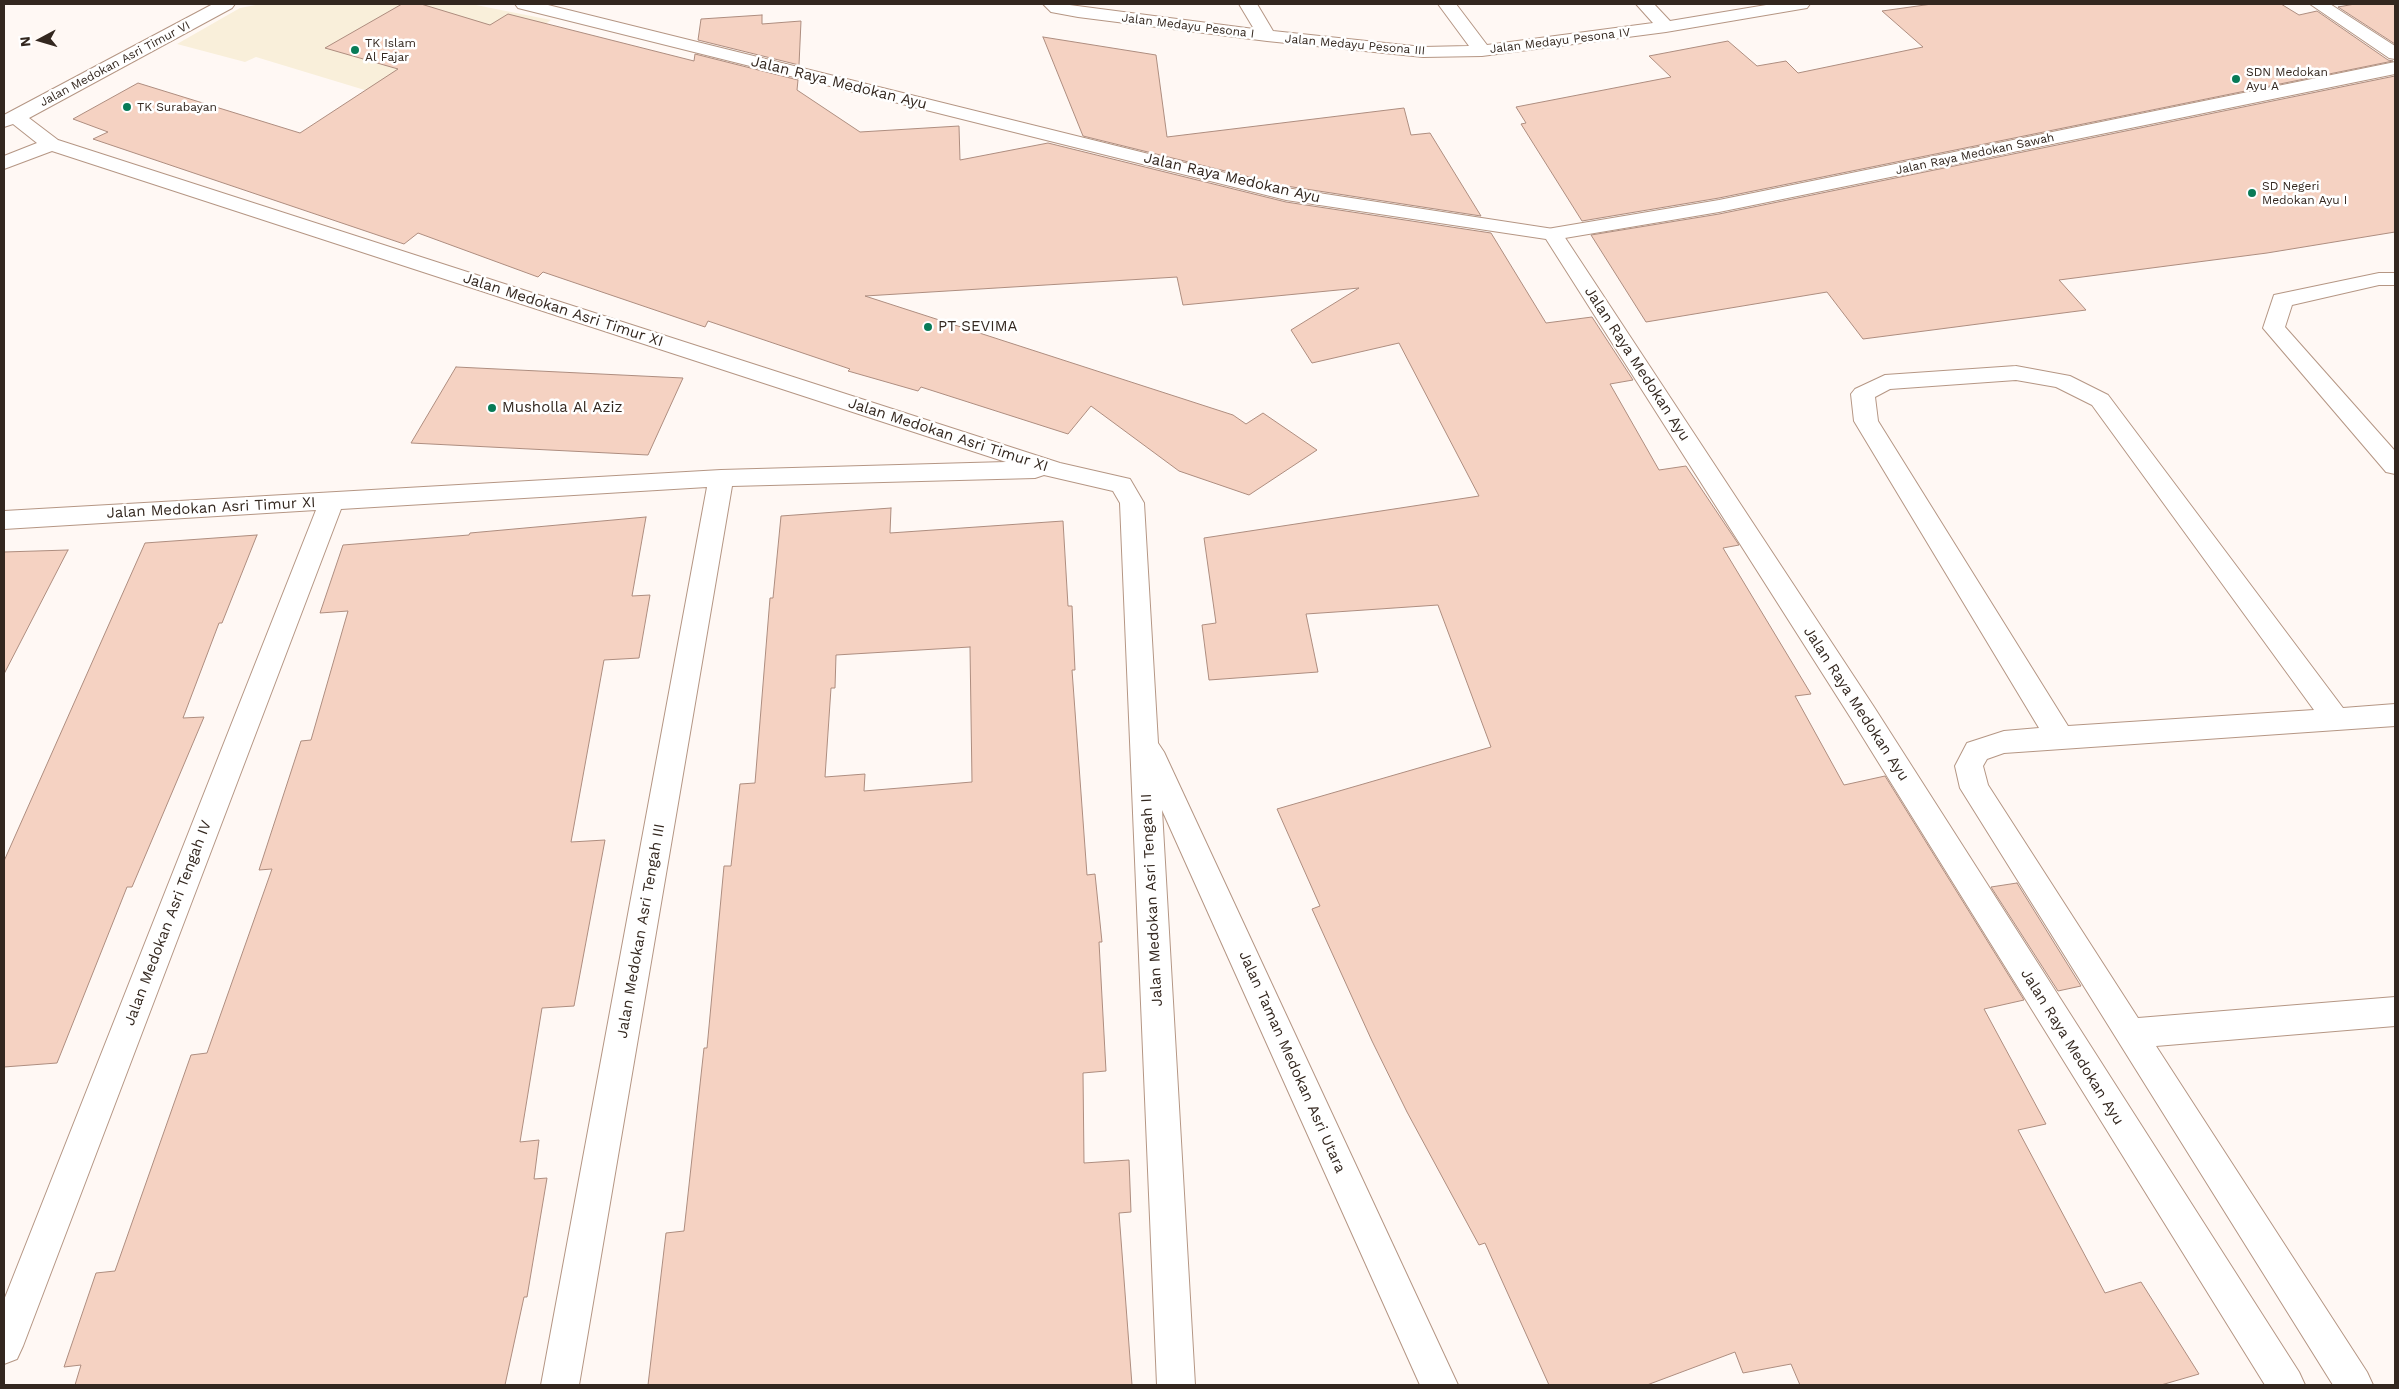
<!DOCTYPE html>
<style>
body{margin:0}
#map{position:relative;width:2399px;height:1389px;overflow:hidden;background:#fff8f4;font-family:"Work Sans",sans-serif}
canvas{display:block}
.frame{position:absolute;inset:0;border:5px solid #33271f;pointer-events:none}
.north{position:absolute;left:15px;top:15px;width:50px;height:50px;-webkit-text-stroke:4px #fff;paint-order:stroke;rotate:264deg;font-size:14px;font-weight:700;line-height:20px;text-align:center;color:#33271f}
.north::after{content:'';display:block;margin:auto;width:18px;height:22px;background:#33271f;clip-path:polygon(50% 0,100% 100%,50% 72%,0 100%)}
</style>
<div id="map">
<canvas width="2399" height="1389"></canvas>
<div class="frame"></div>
<div class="north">N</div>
</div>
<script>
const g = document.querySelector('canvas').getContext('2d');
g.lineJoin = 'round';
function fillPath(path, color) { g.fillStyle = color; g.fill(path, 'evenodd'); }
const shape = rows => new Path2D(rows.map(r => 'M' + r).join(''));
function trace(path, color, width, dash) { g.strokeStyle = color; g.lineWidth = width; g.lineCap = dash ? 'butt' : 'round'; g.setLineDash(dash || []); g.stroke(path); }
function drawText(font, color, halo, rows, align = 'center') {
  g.font = font + ' "Work Sans",sans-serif'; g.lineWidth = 5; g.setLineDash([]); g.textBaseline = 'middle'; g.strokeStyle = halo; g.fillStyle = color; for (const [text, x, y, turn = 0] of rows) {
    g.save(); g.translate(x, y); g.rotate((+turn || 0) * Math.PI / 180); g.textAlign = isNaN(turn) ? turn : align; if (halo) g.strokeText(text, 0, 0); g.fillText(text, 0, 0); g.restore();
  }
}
fillPath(shape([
 [261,4,471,4,551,20,424,108,256,57,245,62,177,44,240,8]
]), '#f9efda');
const building = shape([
 [402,4,421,4,490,25,508,14,694,61,695,54,798,80,797,90,860,132,959,126,960,160,1048,143,1286,202,1491,233,1546,323,1592,317,1633,380,1610,384,1659,470,1686,466,1739,545,1723,548,1811,694,1795,696,1844,785,1885,776,2024,1000,1984,1009,2046,1124,2018,1130,2105,1293,2141,1282,2199,1374,2161,1385,1800,1385,1791,1364,1743,1373,1735,1352,1647,1385,1549,1385,1485,1243,1479,1245,1407,1112,1372,1041,1312,909,1320,906,1277,809,1491,747,1438,605,1306,614,1318,672,1209,680,1202,625,1216,623,1204,538,1479,496,1399,343,1312,363,1291,330,1359,288,1183,305,1177,277,865,296,1233,415,1246,424,1263,413,1317,450,1249,495,1179,471,1091,406,1068,434,921,387,918,391,848,371,850,369,708,321,705,327,543,272,538,277,418,233,404,244,93,139,108,132,73,119,138,83,300,133,398,69,325,48,402,4],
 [1932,4,2281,4,2299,15,2317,11,2388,60,2393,61,1719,198,1582,221,1521,124,1526,123,1516,107,1671,77,1649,56,1728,41,1757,66,1786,61,1798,73,1923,47,1882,11,1932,4],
 [2355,4,2395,4,2395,44,2338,7,2355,4],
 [762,15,762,24,801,21,799,65,698,40,701,19,762,15],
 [1043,37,1156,55,1167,137,1404,108,1411,135,1430,133,1481,216,1286,186,1083,136,1043,37],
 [2395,76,2395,232,2267,253,2059,280,2086,310,1863,339,1827,292,1646,322,1591,235,1719,214,2395,76],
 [456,367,683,378,648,455,411,443,456,367],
 [891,508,890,533,1063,521,1068,606,1072,606,1075,670,1072,670,1087,875,1095,874,1102,942,1099,942,1106,1071,1083,1073,1084,1163,1129,1160,1131,1212,1119,1213,1132,1385,648,1385,666,1233,684,1231,704,1048,707,1048,724,866,731,866,740,784,755,783,770,598,773,598,781,516,891,508],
 [970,647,972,782,864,791,865,774,825,777,831,688,835,688,836,655,970,647],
 [646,517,632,596,650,595,639,658,604,660,571,842,605,840,574,1006,542,1008,520,1142,539,1140,534,1179,547,1178,527,1297,524,1297,505,1385,75,1385,81,1365,64,1367,96,1273,115,1271,191,1055,207,1053,272,869,259,870,301,741,311,740,348,611,320,613,343,545,469,535,470,533,646,517],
 [257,535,222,623,219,623,183,718,204,717,132,887,127,887,57,1063,4,1067,4,861,145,543,257,535],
 [68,550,4,674,4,552,68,550],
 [2017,883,2081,986,2058,991,1991,887,2017,883]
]);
fillPath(building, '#f5d2c2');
trace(building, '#ae8d7f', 1);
const minor = shape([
 [213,4,235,4,232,8,29,118,58,140,1060,463,1130,479,1144,503,1158,743,1164,752,1458,1385,1420,1385,1162,810,1195,1385,1157,1385,1120,503,1113,491,1044,475,1035,478,732,486,579,1385,541,1385,707,487,341,509,23,1346,17,1359,4,1364,4,1300,316,510,4,529,4,511,721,470,1006,462,52,151,4,169,4,156,37,143,13,124,4,127,4,115,213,4],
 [1043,4,1062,4,1254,29,1239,4,1257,4,1273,31,1423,47,1469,46,1438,4,1456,4,1487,45,1653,23,1636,4,1654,4,1670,21,1772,4,1810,4,1807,8,1801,9,1666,32,1482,56,1423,57,1267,41,1078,17,1051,12,1043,4],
 [2310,4,2330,4,2395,46,2395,59,2389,58,2310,4],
 [2395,62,2395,74,1719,212,1553,240,1546,238,1543,234,1546,230,1553,228,1719,200,2395,62],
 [2379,273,2395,273,2395,285,2379,285,2292,305,2285,327,2395,451,2395,474,2386,472,2263,328,2274,295,2379,273],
 [2016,366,2070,376,2108,395,2343,708,2395,704,2395,726,2004,753,1987,759,1983,766,1988,785,2138,1018,2395,997,2395,1026,2156,1046,2367,1372,2373,1385,2333,1385,1960,788,1955,766,1967,743,2004,731,2039,728,1854,421,1851,394,1855,389,1885,375,2016,366],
 [2016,380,2056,387,2092,405,2314,710,2068,726,1878,421,1875,397,1890,389,2016,380]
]);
const tertiary = shape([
 [515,4,544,4,1286,188,1560,230,1874,707,2299,1372,2305,1385,2265,1385,1854,723,1546,239,1286,200,518,8,515,4]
]);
trace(minor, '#b59684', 2);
trace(tertiary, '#b59684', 2);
fillPath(minor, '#fff');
fillPath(tertiary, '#fff');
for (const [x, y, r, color] of [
 [355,50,5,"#087b57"],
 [2236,79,5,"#087b57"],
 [127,107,5,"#087b57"],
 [2252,193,5,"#087b57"],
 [928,327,5,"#087b57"],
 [492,408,5,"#087b57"]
]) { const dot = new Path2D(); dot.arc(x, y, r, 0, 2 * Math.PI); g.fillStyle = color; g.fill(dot); trace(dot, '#fff', 2); }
drawText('12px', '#33271f', '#fff', [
 ["Jalan Medayu Pesona I",1188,26,7],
 ["Jalan Medayu Pesona IV",1560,41,-7],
 ["Jalan Medayu Pesona III",1355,45,5],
 ["Jalan Medokan Asri Timur VI",115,64,-28],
 ["Jalan Raya Medokan Sawah",1975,154,-12]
]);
drawText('12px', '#33271f', '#fff', [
 ["TK Islam",365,43],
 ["Al Fajar",365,57],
 ["SDN Medokan",2246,72],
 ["Ayu A",2246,86],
 ["TK Surabayan",137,107],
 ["SD Negeri",2262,186],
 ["Medokan Ayu I",2262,200]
], 'left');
drawText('15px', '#33271f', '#fff', [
 ["Jalan Raya Medokan Ayu",839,83,14],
 ["Jalan Raya Medokan Ayu",1232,178,13],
 ["Jalan Medokan Asri Timur XI",563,310,18],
 ["Jalan Raya Medokan Ayu",1637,364,57],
 ["Jalan Medokan Asri Timur XI",948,435,18],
 ["Jalan Medokan Asri Timur XI",211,508,-3],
 ["Jalan Raya Medokan Ayu",1856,704,57],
 ["Jalan Medokan Asri Tengah II",1152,900,-93],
 ["Jalan Medokan Asri Tengah IV",168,923,-69],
 ["Jalan Medokan Asri Tengah III",641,931,-80],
 ["Jalan Raya Medokan Ayu",2072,1047,58],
 ["Jalan Taman Medokan Asri Utara",1292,1062,66]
]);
drawText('15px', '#33271f', '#fff', [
 ["PT SEVIMA",938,327],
 ["Musholla Al Aziz",502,408]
], 'left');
</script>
